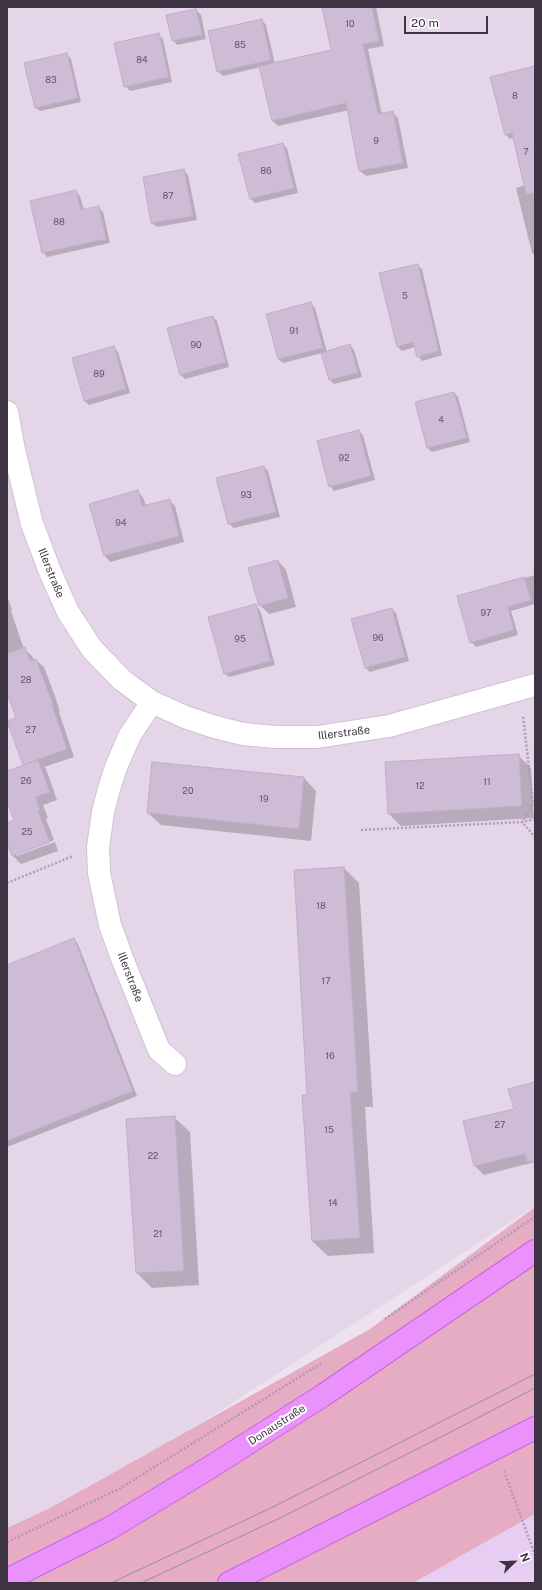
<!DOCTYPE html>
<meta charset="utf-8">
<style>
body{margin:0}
#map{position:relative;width:542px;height:1590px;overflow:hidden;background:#eee2f1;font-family:"Public Sans",sans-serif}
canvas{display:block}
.frame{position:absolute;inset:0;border:8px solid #3e3342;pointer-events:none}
.north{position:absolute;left:494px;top:1542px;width:40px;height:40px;-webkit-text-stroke:3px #fff;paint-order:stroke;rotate:67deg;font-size:11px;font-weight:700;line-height:16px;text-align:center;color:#3e3342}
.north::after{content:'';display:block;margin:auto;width:14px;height:18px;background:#3e3342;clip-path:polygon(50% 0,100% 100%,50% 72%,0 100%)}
.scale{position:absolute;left:404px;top:16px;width:84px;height:18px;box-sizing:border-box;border:2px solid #3e3342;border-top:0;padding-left:5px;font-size:12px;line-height:14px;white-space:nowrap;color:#3e3342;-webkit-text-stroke:3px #fff;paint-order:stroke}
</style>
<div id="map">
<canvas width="542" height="1590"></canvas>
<div class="frame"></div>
<div class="north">N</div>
<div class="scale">20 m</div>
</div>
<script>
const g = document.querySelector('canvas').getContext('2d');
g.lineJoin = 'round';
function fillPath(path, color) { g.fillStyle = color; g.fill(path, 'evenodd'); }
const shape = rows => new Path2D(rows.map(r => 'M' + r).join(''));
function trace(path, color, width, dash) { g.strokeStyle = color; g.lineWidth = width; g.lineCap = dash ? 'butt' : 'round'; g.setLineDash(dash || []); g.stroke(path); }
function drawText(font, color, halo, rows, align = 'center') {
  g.font = font + ' "Public Sans",sans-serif'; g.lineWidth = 4; g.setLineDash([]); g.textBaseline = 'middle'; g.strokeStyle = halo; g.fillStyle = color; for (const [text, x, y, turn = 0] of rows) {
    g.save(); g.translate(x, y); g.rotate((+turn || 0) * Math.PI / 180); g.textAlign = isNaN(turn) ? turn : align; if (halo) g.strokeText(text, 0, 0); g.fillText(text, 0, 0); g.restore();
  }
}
fillPath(shape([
 [7,7,535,7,535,1206,203,1422,50,1508,7,1528]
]), '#e5d5e9');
fillPath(shape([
 [535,1514,535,1583,413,1583,509,1528]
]), '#e8cdf3');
fillPath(shape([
 [535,1207,535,1514,413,1583,7,1583,7,1528,50,1508,370,1329]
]), '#e5acc3');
fillPath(shape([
 [323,7,376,7,384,46,368,49,382,115,393,113,398,118,408,168,366,176,360,171,349,110,278,126,273,121,261,67,223,76,218,71,262,20,266,25,275,64,332,51],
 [196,10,201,15,206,39,177,45,173,40],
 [159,35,163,39,172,82,130,91,125,86],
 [67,54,71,59,81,102,40,111,35,107],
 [535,68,535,256,532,253,516,188,525,185,514,138,510,139,505,134],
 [282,144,287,148,298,193,255,203,251,199,239,155],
 [184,170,188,175,197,220,157,227,152,223],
 [76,192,80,196,84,210,99,208,103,212,110,243,47,257,43,252],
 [417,265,422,269,442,355,422,361,418,356,415,347,402,351,397,346],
 [311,303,315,308,327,352,350,345,354,350,362,377,334,384,330,380,322,353,283,363,278,359,267,315],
 [213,317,217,321,229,367,185,379,181,375],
 [114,348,118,352,130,393,89,405,85,401],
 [454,393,458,397,470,442,432,452,428,448],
 [359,431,363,435,375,480,334,491,330,486],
 [264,467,268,471,280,517,234,528,229,524,217,479],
 [137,491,143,497,146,506,169,500,175,506,184,542,110,562,105,556,91,504],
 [278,561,286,570,296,607,269,614,260,605],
 [535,575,535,604,511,611,518,635,476,647,471,642,458,597],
 [7,595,12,610,11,611,24,649,32,656,34,660,36,660,44,667,56,699,60,712,59,712,74,757,44,767,46,769,57,800,43,805,48,818,46,819,54,840,16,854,16,856,55,842,58,851,21,864,13,856,7,840,7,824,16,820,7,790,7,772,26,765,24,764,17,718,7,690],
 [255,605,260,610,275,665,229,677,224,673],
 [392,609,396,613,409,661,370,672,366,668,352,619],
 [518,755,531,768,534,818,401,826,389,814],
 [304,778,316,791,311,841,161,825,148,813],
 [344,868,359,883,373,1107,365,1107,374,1253,328,1256,312,1241,308,1096],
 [74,940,78,944,137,1096,7,1147,7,966],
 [535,1083,535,1162,484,1175,475,1166],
 [174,1117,190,1132,199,1285,152,1288,137,1273,127,1120]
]), '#0003');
const building = shape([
 [322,7,372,7,379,41,363,44,378,114,393,111,403,163,359,171,346,103,272,121,259,66,331,50,322,7],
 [196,9,202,35,172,41,166,15,196,9],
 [262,19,271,60,217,72,208,31,262,19],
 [159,33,169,77,124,87,114,43,159,33],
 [67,53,78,98,35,108,24,63,67,53],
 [535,66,535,193,526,194,512,133,505,135,490,77,535,66],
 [283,143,294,188,250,199,238,154,283,143],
 [184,169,193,216,151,223,143,177,184,169],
 [76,190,81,210,99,206,106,239,42,253,30,201,76,190],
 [418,264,439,351,417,357,413,342,397,347,379,273,418,264],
 [311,302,323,348,278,359,266,314,311,302],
 [213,316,226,362,180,375,167,328,213,316],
 [350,344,358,373,329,380,321,353,350,344],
 [114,346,126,389,84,401,72,358,114,346],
 [454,392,467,438,427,448,415,402,454,392],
 [359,430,371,476,329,487,317,441,359,430],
 [264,466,276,512,228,524,216,478,264,466],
 [138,490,142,506,170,499,179,536,104,556,89,504,138,490],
 [278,560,288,598,259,606,248,568,278,560],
 [524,577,531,600,508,607,514,630,470,643,457,596,524,577],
 [256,604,271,661,224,674,208,617,256,604],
 [392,608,405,657,365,668,351,619,392,608],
 [25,647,30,661,36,659,48,691,53,704,52,705,67,749,23,765,7,721,16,718,7,693,7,654,25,647],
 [519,754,522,806,388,814,385,762,519,754],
 [38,760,50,792,36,797,40,810,38,811,50,842,12,856,7,843,7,823,14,820,7,801,7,771,38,760],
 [152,762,304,777,299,829,147,813,152,762],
 [344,867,358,1092,350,1092,360,1238,312,1241,302,1095,307,1095,294,870,344,867],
 [74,938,133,1091,7,1141,7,965,74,938],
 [535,1082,535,1161,527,1162,525,1154,474,1166,463,1121,514,1109,508,1089,535,1082],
 [175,1116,184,1271,136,1273,126,1119,175,1116]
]);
fillPath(building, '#cebbd5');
trace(building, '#c4accc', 1);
const minor = shape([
 [7,412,14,450,32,524,51,574,68,612,92,649,122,680,152,702,185,717,215,727,243,734,276,737,317,737,389,726,535,685],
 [152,702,130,735,116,767,109,789,103,812,98,847,99,873,110,925,122,958,159,1050,175,1064]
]);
const major = shape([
 [7,1580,110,1528,209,1468,322,1396,535,1251],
 [229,1583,535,1428]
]);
trace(minor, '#d2c0d7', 24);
trace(major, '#cb62df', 24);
trace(shape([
 [535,819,522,822,535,837],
 [361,830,522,822,533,804,523,716],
 [7,883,73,856],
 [385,1319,535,1217],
 [504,1471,535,1555],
 [7,1542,119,1489,322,1363]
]), '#b597bd', 2.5, [2, 2]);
trace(minor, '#fff', 22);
trace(major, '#eb91fb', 22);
trace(shape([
 [111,1583,273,1507,535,1374],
 [141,1583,278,1519,449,1433,535,1388]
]), '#939393', 1);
drawText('9px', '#625567', null, [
 ["10",350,24],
 ["85",240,45],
 ["84",142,60],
 ["83",51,80],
 ["8",515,96],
 ["9",376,141],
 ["7",526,152],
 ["86",266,171],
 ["87",168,196],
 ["88",59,222],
 ["5",405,296],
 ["91",294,331],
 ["90",196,345],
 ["89",99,374],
 ["4",441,420],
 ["92",344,458],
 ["93",246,495],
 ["94",121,523],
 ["97",486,613],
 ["96",378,638],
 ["95",240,639],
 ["28",26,680],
 ["27",31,730],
 ["26",26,781],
 ["11",487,782],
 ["12",420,786],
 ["20",188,791],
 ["19",264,799],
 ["25",27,832],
 ["18",321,906],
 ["17",326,981],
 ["16",330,1056],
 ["27",500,1125],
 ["15",329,1130],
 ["22",153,1156],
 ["14",333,1203],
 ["21",158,1234]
]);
drawText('11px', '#3e3342', '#fff', [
 ["Illerstraße",51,573,68],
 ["Illerstraße",344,733,-7],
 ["Illerstraße",130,977,69],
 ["Donaustraße",277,1425,-33]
]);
</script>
